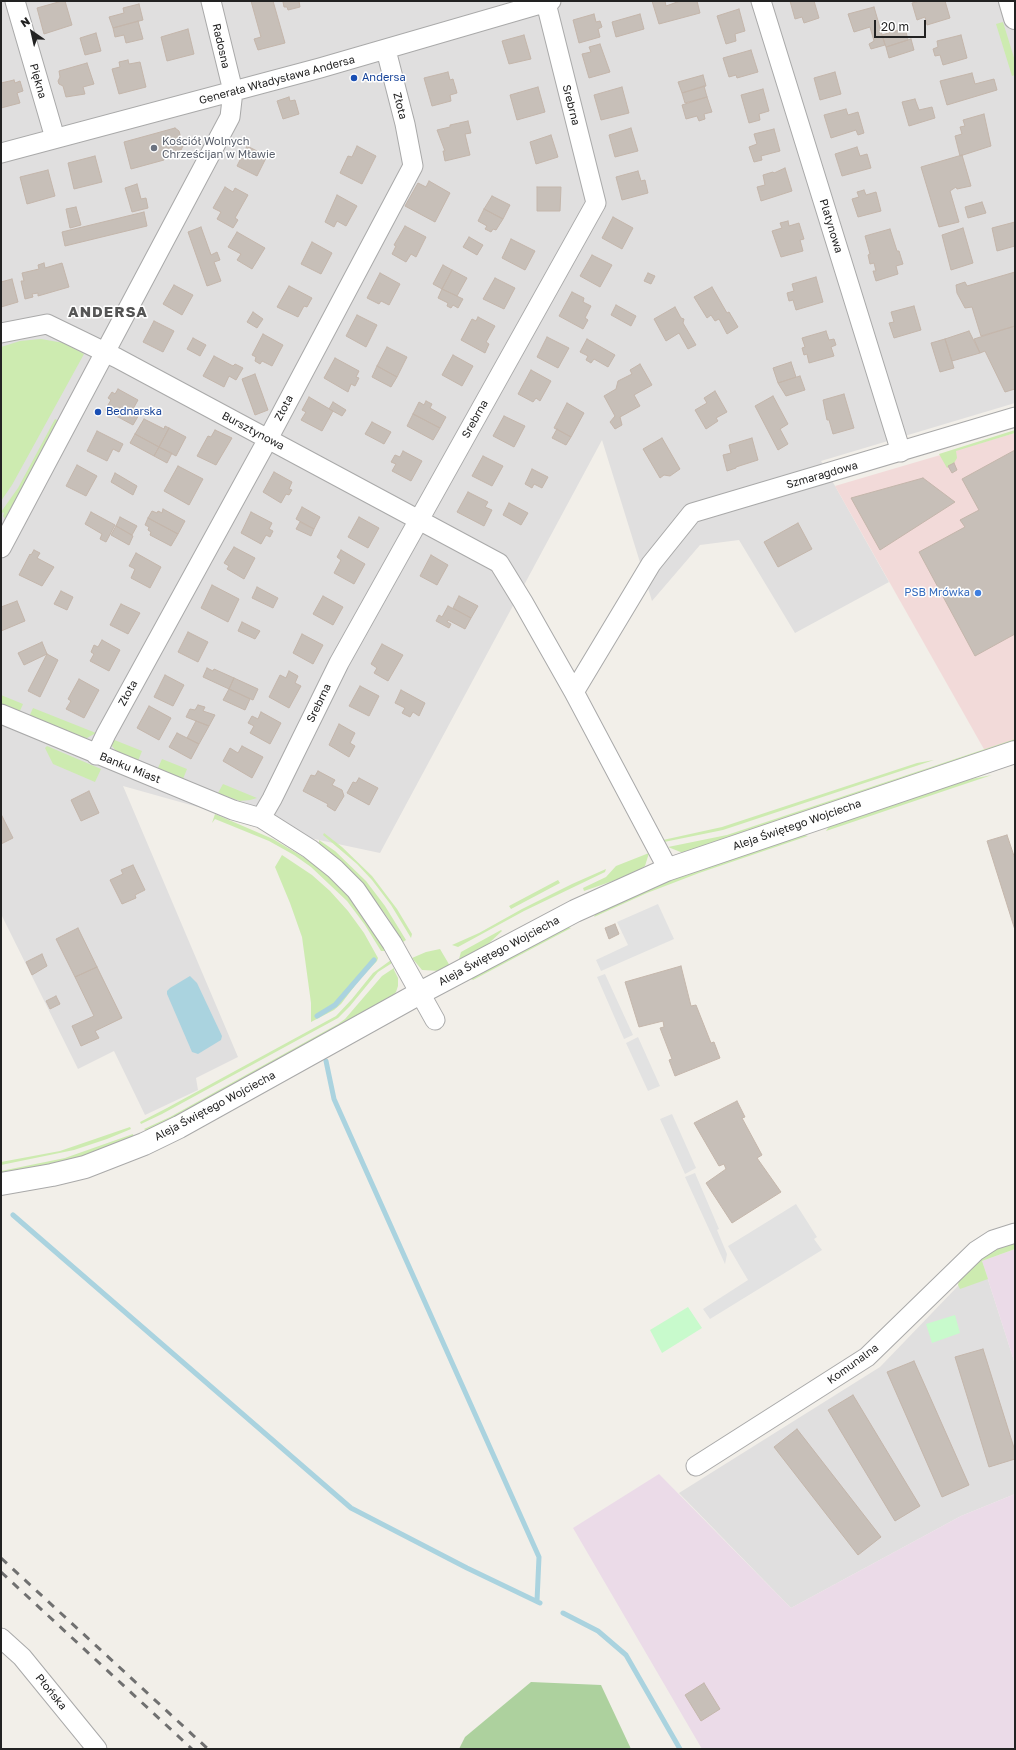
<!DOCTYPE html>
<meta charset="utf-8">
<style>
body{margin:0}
#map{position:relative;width:1016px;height:1750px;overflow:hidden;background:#f2efe9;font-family:"Golos Text",sans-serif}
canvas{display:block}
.frame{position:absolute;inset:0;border:2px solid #222;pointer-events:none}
.north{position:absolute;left:12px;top:12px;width:40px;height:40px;-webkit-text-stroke:3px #fff;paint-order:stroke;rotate:326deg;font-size:11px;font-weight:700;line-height:16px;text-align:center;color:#222}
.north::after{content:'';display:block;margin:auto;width:14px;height:18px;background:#222;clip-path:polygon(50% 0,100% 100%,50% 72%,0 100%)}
.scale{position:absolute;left:874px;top:20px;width:52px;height:18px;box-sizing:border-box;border:2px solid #222;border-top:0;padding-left:5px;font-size:12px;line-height:14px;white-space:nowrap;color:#222;-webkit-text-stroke:3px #fff;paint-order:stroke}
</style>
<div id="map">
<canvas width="1016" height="1750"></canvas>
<div class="frame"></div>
<div class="north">N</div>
<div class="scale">20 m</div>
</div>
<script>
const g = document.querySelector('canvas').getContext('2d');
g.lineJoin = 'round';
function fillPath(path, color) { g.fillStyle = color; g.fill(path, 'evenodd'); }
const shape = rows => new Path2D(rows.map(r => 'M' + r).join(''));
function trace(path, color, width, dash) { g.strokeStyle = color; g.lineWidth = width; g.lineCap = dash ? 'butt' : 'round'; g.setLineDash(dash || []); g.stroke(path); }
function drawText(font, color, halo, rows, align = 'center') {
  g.font = font + ' "Golos Text",sans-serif'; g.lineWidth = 3; g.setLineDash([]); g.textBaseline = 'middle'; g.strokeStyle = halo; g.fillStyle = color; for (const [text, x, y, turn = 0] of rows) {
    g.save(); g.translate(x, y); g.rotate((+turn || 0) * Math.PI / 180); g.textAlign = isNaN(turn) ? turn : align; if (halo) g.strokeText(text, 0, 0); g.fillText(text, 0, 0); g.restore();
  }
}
fillPath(shape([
 [1,1,1015,1,1015,403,821,461,889,582,795,633,739,540,700,545,652,601,602,440,380,853,305,837,123,786,238,1057,196,1078,198,1090,145,1115,114,1051,78,1069,1,914],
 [982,1261,1015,1364,1015,1494,961,1516,791,1608,679,1493,880,1367]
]), '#e0dfdf');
fillPath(shape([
 [1015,433,1015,741,985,751,835,486]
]), '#f2dad9');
fillPath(shape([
 [1015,1249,1015,1364,982,1261],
 [659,1474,791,1608,961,1516,1015,1494,1015,1749,702,1749,573,1528]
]), '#ebdbe8');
fillPath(shape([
 [1003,22,1015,61,1015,75,1012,76,996,24],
 [41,339,64,343,84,354,12,485,1,501,1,347,20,341],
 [55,419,59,421,5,519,3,516,4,513,3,512,2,514,1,512,18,488],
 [1015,430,1015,433,956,451,957,458,954,463,947,468,939,454],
 [1,695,23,704,19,713,1,706],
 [33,708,96,733,87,738,79,737,29,717],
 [112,739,142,751,138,761,116,751,112,746],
 [1015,739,1015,743,683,853,668,847,727,835],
 [47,746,101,769,95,782,53,764,45,748],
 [162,759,187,769,183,779,158,768],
 [934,760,723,830,664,842,663,840,722,827,917,763],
 [992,775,953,788,826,831,830,825,966,780],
 [223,784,257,798,250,800,240,801,218,793],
 [215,814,273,839,305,858,323,871,348,896,378,937,386,951,381,951,365,925,347,901,311,867,294,855,269,841,215,819,212,823],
 [324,833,342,847,372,876,397,909,412,934,411,938,391,905,372,880,357,864,323,835],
 [801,834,808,836,699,873,647,893,594,917,597,911,645,890,694,871],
 [319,840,335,851,366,881,385,906,406,940,403,942,388,918,364,885,338,859,319,844],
 [649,853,645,866,633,874,584,891,583,888,606,877,616,866],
 [282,855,312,875,330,891,348,911,364,933,378,958,377,961,360,979,341,1004,334,1010,311,1022,311,1003,302,937,290,903,275,867],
 [606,869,605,872,524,911,458,947,452,945,479,933,522,909,572,884],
 [558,880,560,883,511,909,509,906],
 [564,926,571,928,473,980,469,978],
 [501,930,502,931,488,944,460,961,459,959,461,952],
 [440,949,450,966,441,971,422,970,412,958,426,952],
 [391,960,392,963,378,972,350,1006,338,1018,162,1114,141,1124,140,1122,167,1108,336,1016,352,999,373,973],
 [394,968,394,970,398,978,398,986,396,992,391,998,148,1132,144,1129,170,1117,338,1024,345,1019,382,976],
 [130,1127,131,1129,107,1139,74,1150,1,1165,1,1162,60,1151],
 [133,1134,134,1138,88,1155,48,1166,1,1175,1,1171,65,1158],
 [1015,1240,1015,1249,982,1261,988,1279,960,1289,958,1285,959,1280,982,1256]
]), '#cdebb0');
fillPath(shape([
 [531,1682,601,1685,631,1749,459,1749,465,1737]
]), '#add19e');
fillPath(shape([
 [688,1307,702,1328,662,1353,650,1330],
 [955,1315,960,1333,932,1343,926,1324]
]), '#c8facc');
fillPath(shape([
 [658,904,674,939,601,971,596,960,628,945,617,922],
 [605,974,633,1035,624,1039,597,977],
 [638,1037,660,1086,648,1091,626,1043],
 [672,1114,696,1168,685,1174,660,1119],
 [695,1173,719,1229,717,1230,727,1254,725,1264,685,1177],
 [796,1204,817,1237,814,1239,822,1250,710,1319,703,1309,748,1280,728,1246]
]), '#e2e2e2');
fillPath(shape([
 [190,976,197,983,222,1036,221,1040,198,1054,192,1052,167,994,167,991,170,988]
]), '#aad3df');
trace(shape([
 [317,1016,335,1005,374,960],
 [326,1061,334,1099,539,1557,537,1601],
 [13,1215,351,1508,467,1568,540,1603],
 [563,1613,598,1631,626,1655,680,1749]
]), '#aad3df', 5);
const building = shape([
 [62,1,65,1,72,25,44,34,37,8,62,1],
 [251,1,273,1,285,43,258,50,254,39,261,37,251,1],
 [285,1,299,1,300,7,288,10,287,7,284,7,283,2,285,1],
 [652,1,665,1,666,6,680,1,697,1,700,13,659,24,652,1],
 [790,1,814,1,819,18,804,23,802,17,795,19,790,1],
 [920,1,945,1,950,18,927,25,925,17,917,20,912,3,920,1],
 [139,4,143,20,113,28,109,17,124,13,123,8,139,4],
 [874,7,885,45,871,49,869,44,874,41,870,27,854,32,848,14,874,7],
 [739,9,745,31,735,34,736,41,726,44,717,16,739,9],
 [594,14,596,22,600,21,602,27,598,29,600,37,579,43,573,20,594,14],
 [640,14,644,29,616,37,612,22,640,14],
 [138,21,143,39,126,43,124,35,115,37,113,28,138,21],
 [905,28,908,40,886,47,882,35,905,28],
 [188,29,194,54,167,61,161,37,188,29],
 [96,33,101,51,85,55,80,38,96,33],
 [524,35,531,59,509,64,502,41,524,35],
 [961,35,967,58,943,65,940,55,935,56,933,49,938,47,937,41,961,35],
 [911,39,914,50,889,58,886,47,911,39],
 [600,44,610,72,589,78,582,54,591,52,589,47,600,44],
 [751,50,758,72,737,78,736,75,729,77,723,58,751,50],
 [128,60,129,64,140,62,146,87,119,94,112,69,120,67,119,62,128,60],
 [87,63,94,84,83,87,85,94,66,97,63,86,59,84,58,81,60,77,59,71,87,63],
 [448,72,450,80,453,79,457,93,450,95,451,101,432,106,424,78,448,72],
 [835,72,841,94,820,100,814,78,835,72],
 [972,73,975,84,994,79,997,90,947,105,940,81,972,73],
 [703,75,706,86,682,93,678,82,703,75],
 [14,80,15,83,20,81,23,91,17,93,20,103,1,108,1,83,14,80],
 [704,86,707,97,685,103,682,93,704,86],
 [538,87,545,112,517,120,510,95,538,87],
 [622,87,629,113,601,120,594,95,622,87],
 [763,89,769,111,759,114,760,120,749,123,741,95,763,89],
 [289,97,290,101,295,100,299,114,283,119,277,101,289,97],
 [707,97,712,112,704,114,705,119,699,121,697,116,686,119,682,105,707,97],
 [915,99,919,110,932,107,935,118,909,126,902,102,915,99],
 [846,109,848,115,858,112,864,133,858,135,856,130,831,138,824,115,846,109],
 [984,114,991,146,960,156,955,136,962,134,960,127,965,126,963,120,984,114],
 [468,121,471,133,465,134,470,155,445,161,443,151,445,151,437,130,450,127,450,125,468,121],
 [175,128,179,131,183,146,181,150,166,153,164,160,131,169,124,142,175,128],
 [631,128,638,151,615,157,609,135,631,128],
 [774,129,780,151,761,156,762,160,754,162,749,147,757,144,754,134,774,129],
 [551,135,558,157,536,164,530,142,551,135],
 [247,146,267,156,257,176,237,166,247,146],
 [357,146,376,156,362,184,340,173,348,156,352,157,357,146],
 [857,147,860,156,867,154,871,168,842,176,835,154,857,147],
 [962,155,971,186,957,189,956,187,950,191,959,222,939,227,921,167,962,155],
 [95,156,102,182,74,189,68,163,95,156],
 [785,168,792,191,761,201,757,187,765,185,763,175,773,172,774,173,785,168],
 [48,170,55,196,27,204,20,177,48,170],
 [638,171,641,181,645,180,648,193,622,200,616,177,638,171],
 [429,181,450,193,435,222,405,206,418,183,426,187,429,181],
 [137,184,141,199,146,198,148,208,132,212,125,188,137,184],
 [225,187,233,192,235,188,248,195,235,218,238,220,233,228,217,219,221,212,213,208,225,187],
 [537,187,561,187,560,211,537,211,537,187],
 [864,190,866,195,876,192,881,211,858,217,852,199,859,197,857,192,864,190],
 [337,195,357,206,346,226,337,221,334,227,325,222,337,195],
 [492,196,510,205,503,219,484,209,492,196],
 [982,202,986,213,968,218,965,207,982,202],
 [76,207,81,225,70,228,66,209,76,207],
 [484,209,503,219,496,230,493,229,491,232,485,229,487,226,478,221,484,209],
 [144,212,147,226,65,246,62,232,144,212],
 [613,217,633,228,622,249,602,238,613,217],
 [788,221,789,226,799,223,804,239,800,240,803,251,781,257,772,231,782,228,780,223,788,221],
 [1015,222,1015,246,997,251,992,228,1015,222],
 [405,226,426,237,416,257,411,254,406,262,392,254,396,246,394,245,405,226],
 [201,227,211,255,217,252,220,260,214,262,221,281,207,286,188,232,201,227],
 [963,228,973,263,951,270,942,235,963,228],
 [890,229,897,251,899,251,903,264,896,266,898,274,876,281,873,271,876,271,874,263,870,264,868,255,870,254,865,236,890,229],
 [237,232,265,248,252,269,237,260,241,254,228,247,237,232],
 [469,237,483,245,477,255,463,247,469,237],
 [511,239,535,251,525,270,502,258,511,239],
 [312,242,332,253,321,274,301,264,312,242],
 [592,255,612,265,600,287,580,276,592,255],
 [44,263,45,268,62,263,69,287,38,296,38,293,32,294,33,297,25,299,21,281,24,281,22,273,39,269,38,265,44,263],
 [443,265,452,270,442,289,433,284,443,265],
 [452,270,467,278,457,296,442,289,452,270],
 [1015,272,1015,326,981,336,972,307,965,308,957,293,956,285,965,282,967,286,1015,272],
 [380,273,400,284,389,305,381,301,379,304,367,298,380,273],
 [648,273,655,276,651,284,644,281,648,273],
 [816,277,823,302,796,310,793,300,789,301,787,293,794,291,792,284,816,277],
 [495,278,515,288,504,309,483,299,495,278],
 [12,279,18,302,1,307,1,282,12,279],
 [174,285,193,295,182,315,163,304,174,285],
 [289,286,312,298,307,307,304,306,298,317,277,307,289,286],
 [712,287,727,313,729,312,738,327,727,334,719,319,715,321,711,315,707,318,694,297,712,287],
 [442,289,463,299,458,308,453,305,451,308,447,306,448,303,438,298,442,289],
 [572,292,584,298,583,302,591,306,585,318,588,320,583,329,559,316,572,292],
 [616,305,636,316,631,326,611,315,616,305],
 [914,306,921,330,894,338,889,323,894,322,891,312,914,306],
 [675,307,681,318,684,319,683,323,696,345,688,349,679,333,666,341,654,319,675,307],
 [253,312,263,319,257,328,247,322,253,312],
 [357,315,377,325,366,347,346,336,357,315],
 [478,317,495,326,486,342,489,344,485,353,461,340,472,319,476,321,478,317],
 [154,321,174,331,163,352,143,342,154,321],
 [1015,326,1015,389,1005,392,985,351,980,353,974,339,1015,326],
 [826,331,829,340,834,339,836,345,831,347,834,356,809,363,807,354,804,355,802,348,805,347,802,338,826,331],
 [969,331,980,353,952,361,945,339,969,331],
 [263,334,283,345,272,366,262,361,260,364,255,361,256,357,252,355,263,334],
 [547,337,569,348,558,368,537,357,547,337],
 [193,338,206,345,200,356,187,349,193,338],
 [587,339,615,355,608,367,594,359,591,363,586,360,588,356,580,352,587,339],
 [945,339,954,368,940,372,931,343,945,339],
 [387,347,407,357,397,377,377,366,387,347],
 [453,355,473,366,462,386,442,375,453,355],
 [214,356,233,366,235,364,243,368,236,380,229,376,224,387,203,376,214,356],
 [335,358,359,371,356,377,359,378,355,386,351,384,348,392,324,378,335,358],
 [791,362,796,377,778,383,773,368,791,362],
 [640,364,652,385,634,395,640,406,620,417,622,425,615,429,610,422,615,416,604,396,616,389,618,381,632,374,630,370,640,364],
 [377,366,397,377,391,387,372,377,377,366],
 [531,370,551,381,540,401,536,398,533,402,518,394,531,370],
 [255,374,268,410,255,415,242,379,255,374],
 [800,376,805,390,786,396,778,383,800,376],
 [118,389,138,400,133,409,140,413,133,425,105,410,111,400,108,398,112,392,115,394,118,389],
 [715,391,727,412,716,418,718,421,706,429,695,410,707,403,704,398,715,391],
 [844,394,854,428,833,434,829,420,827,420,823,400,844,394],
 [773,396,788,424,780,429,788,444,778,450,755,406,773,396],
 [309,397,333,411,322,431,301,420,306,412,302,410,309,397],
 [426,401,432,404,430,408,446,417,440,428,413,414,419,402,424,405,426,401],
 [333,402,346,410,342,416,329,409,333,402],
 [567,403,584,413,571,437,554,428,567,403],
 [413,414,440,428,433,440,407,426,413,414],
 [504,416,525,426,514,447,493,436,504,416],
 [144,419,164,429,165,426,169,428,159,447,135,434,144,419],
 [372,422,391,432,384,444,365,434,372,422],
 [169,428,186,437,176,456,159,447,169,428],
 [557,429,571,437,566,445,552,438,557,429],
 [215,430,232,438,216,465,197,456,208,436,211,437,215,430],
 [97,431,123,444,119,452,113,449,107,461,87,451,97,431],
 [135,434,159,447,154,456,130,443,135,434],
 [662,438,680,469,670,476,664,475,660,478,643,449,662,438],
 [752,438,758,460,736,467,736,468,727,471,723,455,731,453,729,445,752,438],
 [159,447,172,453,167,463,154,456,159,447],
 [1015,450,1015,634,975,656,919,552,965,527,960,520,979,510,962,479,1015,450],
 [403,451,422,461,411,481,392,471,396,464,391,462,395,455,400,457,403,451],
 [483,456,503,466,492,486,472,476,483,456],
 [954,463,957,470,952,473,948,466,954,463],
 [77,465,97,476,86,496,66,486,77,465],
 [178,466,203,479,189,505,164,491,178,466],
 [532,469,548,477,542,488,534,484,532,488,525,484,532,469],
 [274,472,292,482,289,489,292,490,289,495,286,494,281,503,263,492,274,472],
 [115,473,137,486,133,495,111,482,115,473],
 [923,478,955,502,880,550,851,498,923,478],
 [468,492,488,502,485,507,492,510,484,526,457,512,468,492],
 [509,503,528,513,521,525,503,515,509,503],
 [302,507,320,517,314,529,296,519,302,507],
 [163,509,185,521,178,534,148,518,152,511,157,513,158,511,162,513,163,509],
 [91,512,115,525,106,542,100,539,102,534,85,524,91,512],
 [251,512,272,523,269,529,273,531,270,537,266,535,261,544,241,533,251,512],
 [120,517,137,526,132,535,116,526,120,517],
 [359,517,379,528,368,548,348,537,359,517],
 [148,518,178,534,171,546,150,535,151,532,148,530,149,527,145,525,148,518],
 [300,522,314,529,311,536,296,529,300,522],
 [798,523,812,549,778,567,764,542,798,523],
 [116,526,133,536,129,545,111,535,116,526],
 [234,547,255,558,244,579,227,569,229,566,224,563,234,547],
 [34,550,40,553,37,558,54,567,42,586,19,575,30,554,31,555,34,550],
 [341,550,365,564,354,584,334,573,341,560,337,557,341,550],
 [136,553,161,567,150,588,131,578,135,569,129,566,136,553],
 [431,555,448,565,437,585,420,576,431,555],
 [212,585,239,599,228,622,201,608,212,585],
 [257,587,278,598,273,608,252,598,257,587],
 [61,591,73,597,67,610,54,604,61,591],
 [323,596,343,607,333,625,313,614,323,596],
 [459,596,478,606,471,618,453,608,459,596],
 [17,601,25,621,1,631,1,607,17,601],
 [121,604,140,613,128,634,110,625,121,604],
 [448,606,471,618,465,629,448,620,447,622,451,624,449,628,436,621,439,615,442,617,448,606],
 [242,622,260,631,255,639,238,631,242,622],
 [188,632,208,642,198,662,178,652,188,632],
 [302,634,323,645,313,664,293,653,302,634],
 [102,640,120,650,109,671,90,661,94,654,91,652,94,645,98,647,102,640],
 [42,642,47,654,24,665,18,653,42,642],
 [382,644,403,655,388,681,374,673,377,668,371,664,382,644],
 [47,654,58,660,40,697,28,691,47,654],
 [207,668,213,671,214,669,234,678,229,689,203,677,207,668],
 [289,671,298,676,295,683,301,686,289,708,269,697,280,675,286,678,289,671],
 [165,675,184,685,173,706,154,697,165,675],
 [234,678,258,689,253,700,229,689,234,678],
 [79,679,99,690,84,718,66,709,71,701,68,699,79,679],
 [360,686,379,696,369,716,349,706,360,686],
 [229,689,250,699,245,710,223,700,229,689],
 [401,690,425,703,419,716,413,712,410,717,402,713,405,708,395,703,401,690],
 [198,705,205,707,203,711,215,715,209,726,186,717,190,709,195,710,198,705],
 [149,706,171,718,159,740,137,728,149,706],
 [261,712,281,723,270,744,250,733,254,726,248,723,252,716,258,719,261,712],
 [196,721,209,726,199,744,187,738,196,721],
 [339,724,355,733,350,743,355,746,349,757,329,745,339,724],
 [177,733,199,744,191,759,169,747,177,733],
 [242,746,263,757,252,778,223,761,230,748,238,753,242,746],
 [318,771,335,780,332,785,342,790,344,796,335,811,327,806,328,804,303,791,311,775,315,776,318,771],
 [359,778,378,788,369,805,347,793,353,782,356,783,359,778],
 [89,791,99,813,81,821,71,800,89,791],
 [1,814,13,838,1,844,1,814],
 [1007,835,1015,859,1015,930,987,841,1007,835],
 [133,865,145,890,135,895,136,898,122,904,110,880,123,874,121,870,133,865],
 [615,924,619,934,609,939,605,928,615,924],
 [78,928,97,967,75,977,56,939,78,928],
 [42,954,47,966,32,975,26,962,42,954],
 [681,966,691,1006,696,1005,711,1043,714,1042,720,1058,675,1076,669,1060,672,1059,660,1028,664,1027,663,1021,639,1027,625,982,681,966],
 [97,967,122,1018,95,1031,99,1038,81,1046,72,1026,94,1016,75,977,97,967],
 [56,996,60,1004,50,1009,46,1001,56,996],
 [737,1101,745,1117,742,1118,762,1155,757,1158,781,1192,732,1223,706,1183,726,1169,724,1164,719,1166,694,1123,737,1101],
 [983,1349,1015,1451,1015,1459,989,1467,955,1357,983,1349],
 [914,1361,969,1485,942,1497,887,1372,914,1361],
 [853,1395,920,1506,895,1521,828,1410,853,1395],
 [797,1429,881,1537,858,1555,774,1447,797,1429],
 [704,1683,720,1709,701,1721,685,1695,704,1683]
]);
fillPath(building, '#c7bfb8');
trace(building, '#c4b6ab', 1);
const minor = shape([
 [15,1,55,138],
 [761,1,901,452],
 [1,153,320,68,551,1],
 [1,333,47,324,117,358,499,563,523,602,574,692,668,869],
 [1,548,230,117,233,91,211,1],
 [574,692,651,564,692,513,1015,417],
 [1,714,233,810,261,818,310,849,335,869,356,890,392,943,435,1020],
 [96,755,106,734,268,439,413,166,405,124,386,50],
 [261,818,272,799,339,663,596,203,546,3],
 [696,1466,867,1357,976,1251,993,1240,1015,1233],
 [1,1638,22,1657,97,1749]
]);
const tertiary = shape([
 [1010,1,1015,18],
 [1,1184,52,1175,85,1167,144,1144,179,1127,420,993,575,911,666,870,1015,752]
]);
trace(minor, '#a9a9a9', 21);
trace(tertiary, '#a9a9a9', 24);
trace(minor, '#fff', 19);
trace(tertiary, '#fff', 22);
trace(shape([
 [1,1558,208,1749],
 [1,1572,192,1749]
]), '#707070', 3, [8, 8]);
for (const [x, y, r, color] of [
 [354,78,4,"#1a4fb4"],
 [154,148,4,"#6b7280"],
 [98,412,4,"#1a4fb4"],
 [978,593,4,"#3f7fe0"]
]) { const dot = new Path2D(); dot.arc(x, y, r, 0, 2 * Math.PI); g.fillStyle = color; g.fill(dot); trace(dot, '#fff', 1.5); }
drawText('11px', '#222', '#fff', [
 ["Radosna",221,46,77],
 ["Generała Władysława Andersa",277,80,-15],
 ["Piękna",38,81,74],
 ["Srebrna",571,105,76],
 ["Złota",400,106,76],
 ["Platynowa",831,226,73],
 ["Złota",284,408,-62],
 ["Srebrna",475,419,-61],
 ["Bursztynowa",253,431,28],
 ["Szmaragdowa",822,475,-16],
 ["Złota",128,693,-61],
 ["Srebrna",319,703,-64],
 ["Banku Miast",130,768,22],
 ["Aleja Świętego Wojciecha",797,825,-19],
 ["Aleja Świętego Wojciecha",499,951,-28],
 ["Aleja Świętego Wojciecha",215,1106,-28],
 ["Komunalna",853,1364,-36],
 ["Płońska",51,1692,51]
]);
drawText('11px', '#164399', '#fff', [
 ["Andersa",362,78],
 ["Bednarska",106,412]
], 'left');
drawText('11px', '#5b616d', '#fff', [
 ["Kościół Wolnych",162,142],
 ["Chrześcijan w Mławie",162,155]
], 'left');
drawText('11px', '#366cbe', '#fff', [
 ["PSB Mrówka",970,593]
], 'right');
g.letterSpacing = '1px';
drawText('bold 15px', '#555', '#fff', [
 ["ANDERSA",108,312]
]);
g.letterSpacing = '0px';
</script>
